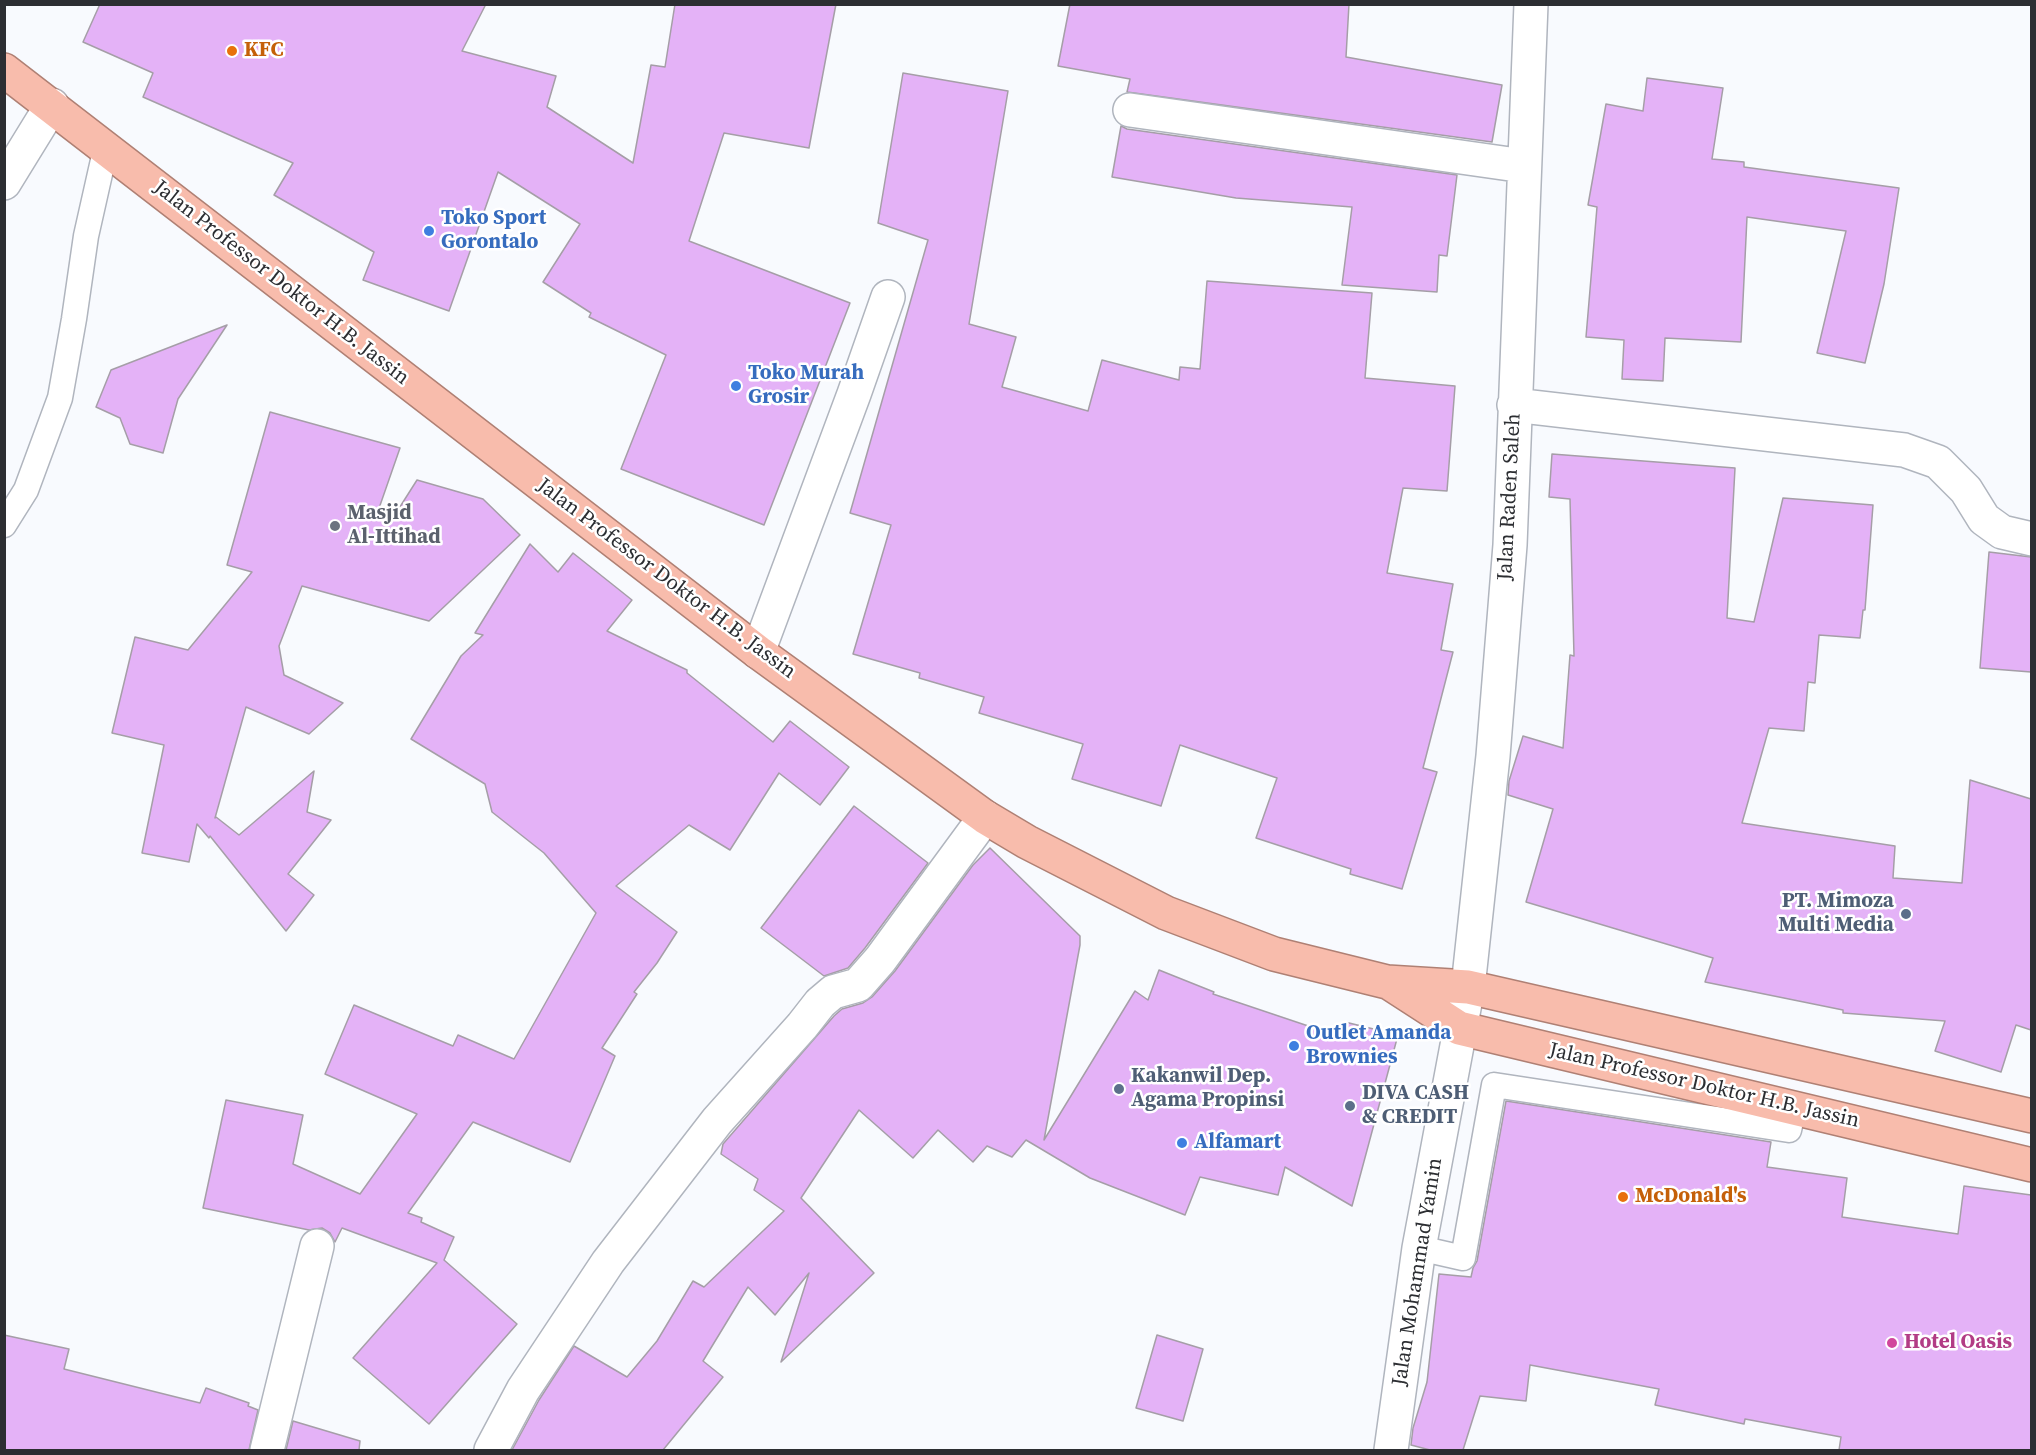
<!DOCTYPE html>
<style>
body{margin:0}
#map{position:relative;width:2036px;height:1455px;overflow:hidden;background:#f8fafe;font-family:"Source Serif 4",serif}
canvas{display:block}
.frame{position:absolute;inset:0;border:6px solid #2c2e32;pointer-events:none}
</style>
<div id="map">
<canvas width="2036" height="1455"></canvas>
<div class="frame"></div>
</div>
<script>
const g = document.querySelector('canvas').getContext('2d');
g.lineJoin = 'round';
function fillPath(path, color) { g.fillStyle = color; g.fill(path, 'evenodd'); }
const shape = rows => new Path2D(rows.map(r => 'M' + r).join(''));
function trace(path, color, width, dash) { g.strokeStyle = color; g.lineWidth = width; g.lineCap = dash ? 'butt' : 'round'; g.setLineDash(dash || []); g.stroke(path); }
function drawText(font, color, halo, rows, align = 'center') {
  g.font = font + ' "Source Serif 4",serif'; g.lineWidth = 5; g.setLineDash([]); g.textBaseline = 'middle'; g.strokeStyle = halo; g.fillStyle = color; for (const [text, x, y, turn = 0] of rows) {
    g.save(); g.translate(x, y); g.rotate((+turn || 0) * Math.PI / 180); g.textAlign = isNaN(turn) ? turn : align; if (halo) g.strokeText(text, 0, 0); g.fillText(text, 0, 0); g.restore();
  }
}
const building = shape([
 [100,4,486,4,462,51,556,76,547,107,633,163,651,65,665,67,675,4,836,4,809,148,724,133,689,241,850,303,764,525,621,469,666,355,589,317,591,313,543,282,580,224,498,172,449,311,363,280,374,252,274,195,293,163,143,97,153,73,83,42,100,4],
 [1070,4,1349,4,1346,57,1502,85,1492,142,1127,92,1130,79,1058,66,1070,4],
 [903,73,1008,91,969,324,1016,337,1002,387,1088,411,1102,360,1179,380,1180,367,1200,369,1207,281,1372,293,1365,378,1455,386,1447,491,1403,488,1387,573,1453,584,1441,650,1453,652,1423,768,1437,772,1402,889,1350,874,1351,869,1256,838,1277,778,1180,745,1161,806,1072,779,1083,744,979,713,984,697,919,678,920,673,853,654,891,525,850,513,928,240,878,223,903,73],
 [1647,78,1723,88,1712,159,1744,162,1744,167,1899,188,1884,284,1865,363,1817,353,1846,231,1747,217,1741,342,1665,338,1663,381,1622,379,1624,340,1586,337,1597,207,1588,205,1606,104,1643,111,1647,78],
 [1121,126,1127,129,1457,175,1447,256,1439,255,1437,292,1342,285,1352,207,1236,198,1112,177,1121,126],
 [227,325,178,399,163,453,130,444,120,418,96,407,111,370,227,325],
 [270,412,400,448,377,514,391,521,417,480,483,499,520,535,429,621,302,586,279,646,284,675,343,703,309,734,246,707,215,818,216,817,239,835,314,771,307,812,331,820,288,874,314,895,286,931,210,836,209,838,197,824,189,862,142,853,164,745,112,733,135,637,188,650,252,572,227,565,270,412],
 [1552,454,1735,468,1727,618,1754,622,1783,498,1873,505,1865,610,1863,610,1860,638,1819,635,1815,683,1808,682,1804,731,1769,728,1742,823,1895,846,1893,878,1962,883,1970,780,2031,799,2031,1030,2016,1025,2001,1072,1935,1051,1945,1021,1843,1013,1843,1010,1705,982,1713,958,1526,902,1553,809,1508,795,1509,781,1523,736,1563,748,1570,655,1574,656,1570,499,1549,497,1552,454],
 [530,544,558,572,573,553,632,600,607,631,687,670,687,673,773,742,790,721,849,767,820,805,779,773,730,850,689,825,616,886,677,932,657,963,634,992,637,994,602,1048,615,1056,570,1162,473,1122,408,1213,422,1218,421,1222,454,1237,444,1260,517,1324,429,1424,353,1358,437,1263,342,1228,335,1242,330,1233,322,1228,309,1230,203,1208,226,1100,303,1115,293,1164,360,1194,417,1114,325,1074,354,1005,453,1046,458,1035,514,1059,596,913,544,853,492,812,485,784,411,739,461,656,483,635,475,633,530,544],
 [1989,552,2031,557,2031,672,1980,668,1989,552],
 [854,806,928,863,865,948,848,968,824,976,761,928,854,806],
 [990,848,1080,936,1080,945,1044,1140,1135,991,1148,1000,1159,970,1214,992,1213,994,1341,1037,1345,1022,1398,1035,1352,1206,1285,1167,1278,1195,1200,1177,1185,1215,1090,1178,1026,1140,1012,1157,987,1146,973,1162,938,1130,913,1158,859,1110,801,1198,874,1273,781,1362,809,1273,775,1315,748,1287,703,1361,723,1377,663,1450,512,1450,539,1400,574,1346,627,1377,657,1341,693,1281,704,1287,784,1211,754,1190,758,1179,721,1154,723,1144,834,1016,842,1009,863,1003,872,997,895,971,973,865,990,848],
 [1506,1101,1771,1142,1767,1167,1847,1178,1842,1217,1958,1234,1964,1186,2031,1195,2031,1450,1839,1450,1841,1437,1745,1419,1744,1424,1655,1405,1659,1389,1530,1365,1526,1401,1480,1396,1463,1450,1430,1450,1411,1445,1413,1428,1427,1382,1439,1274,1471,1277,1473,1268,1477,1261,1506,1101],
 [4,1335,69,1349,64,1369,200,1403,206,1388,249,1403,248,1406,258,1410,249,1450,4,1450,4,1335],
 [1157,1335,1203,1349,1183,1421,1136,1408,1157,1335],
 [293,1421,360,1441,359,1450,286,1450,293,1421]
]);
fillPath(building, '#e4b2f7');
trace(building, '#a59ea7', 1.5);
const service = shape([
 [4,525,26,490,60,398,74,319,86,236,106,147],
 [1419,1248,1463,1258,1494,1085,1789,1130,1794,1108]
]);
const minor = shape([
 [1130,110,1524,166],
 [4,183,52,105],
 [1514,405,1904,450,1938,462,1966,490,1984,519,2002,532,2032,539],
 [758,652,854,394,888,297],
 [267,1450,317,1246],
 [491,1450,523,1390,608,1262,717,1121,802,1026,820,1003,833,992,858,985,880,960,985,817],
 [1391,1450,1419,1248,1468,987,1493,756,1510,545,1531,4]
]);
const trunk = shape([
 [4,70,758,652,985,817,1027,842,1166,913,1274,954,1387,982,1468,987,2032,1116],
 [1391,984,1459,1028,2032,1165]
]);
trace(service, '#b0b5be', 27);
trace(minor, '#b0b5be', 36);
trace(trunk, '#af8074', 36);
trace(service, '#fff', 24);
trace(minor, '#fff', 33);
trace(trunk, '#f8bcac', 33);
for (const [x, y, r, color] of [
 [232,51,6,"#e8710a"],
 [429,231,6,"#3f7fe0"],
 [736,386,6,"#3f7fe0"],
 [335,526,6,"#6b7280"],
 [1906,914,6,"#5c6f8a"],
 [1294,1046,6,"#3f7fe0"],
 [1119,1089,6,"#5c6f8a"],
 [1350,1106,6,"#5c6f8a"],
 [1182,1143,6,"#3f7fe0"],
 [1623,1197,6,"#e8710a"],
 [1892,1343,6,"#d1479c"]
]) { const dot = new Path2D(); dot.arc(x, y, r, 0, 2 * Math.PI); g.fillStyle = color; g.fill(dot); trace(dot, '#fff', 2); }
drawText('bold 21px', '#c56008', '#fff', [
 ["KFC",244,51],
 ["McDonald's",1635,1197]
], 'left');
drawText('bold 21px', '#366cbe', '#fff', [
 ["Toko Sport",441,219],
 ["Gorontalo",441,243],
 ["Toko Murah",748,374],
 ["Grosir",748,398],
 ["Outlet Amanda",1306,1034],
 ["Brownies",1306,1058],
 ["Alfamart",1194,1143]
], 'left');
drawText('21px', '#2c2e32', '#fff', [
 ["Jalan Professor Doktor H.B. Jassin",281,283,38],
 ["Jalan Raden Saleh",1510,497,-87],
 ["Jalan Professor Doktor H.B. Jassin",666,579,37],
 ["Jalan Professor Doktor H.B. Jassin",1704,1086,13],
 ["Jalan Mohammad Yamin",1418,1272,-81]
]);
drawText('bold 21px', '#5b616d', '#fff', [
 ["Masjid",347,514],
 ["Al-Ittihad",347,538]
], 'left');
drawText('bold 21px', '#4e5e75', '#fff', [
 ["PT. Mimoza",1894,902,"right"],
 ["Multi Media",1894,926,"right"],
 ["Kakanwil Dep.",1131,1077],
 ["Agama Propinsi",1131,1101],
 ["DIVA CASH",1362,1094],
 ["& CREDIT",1362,1118]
], 'left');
drawText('bold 21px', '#b23c85', '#fff', [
 ["Hotel Oasis",1904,1343]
], 'left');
</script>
